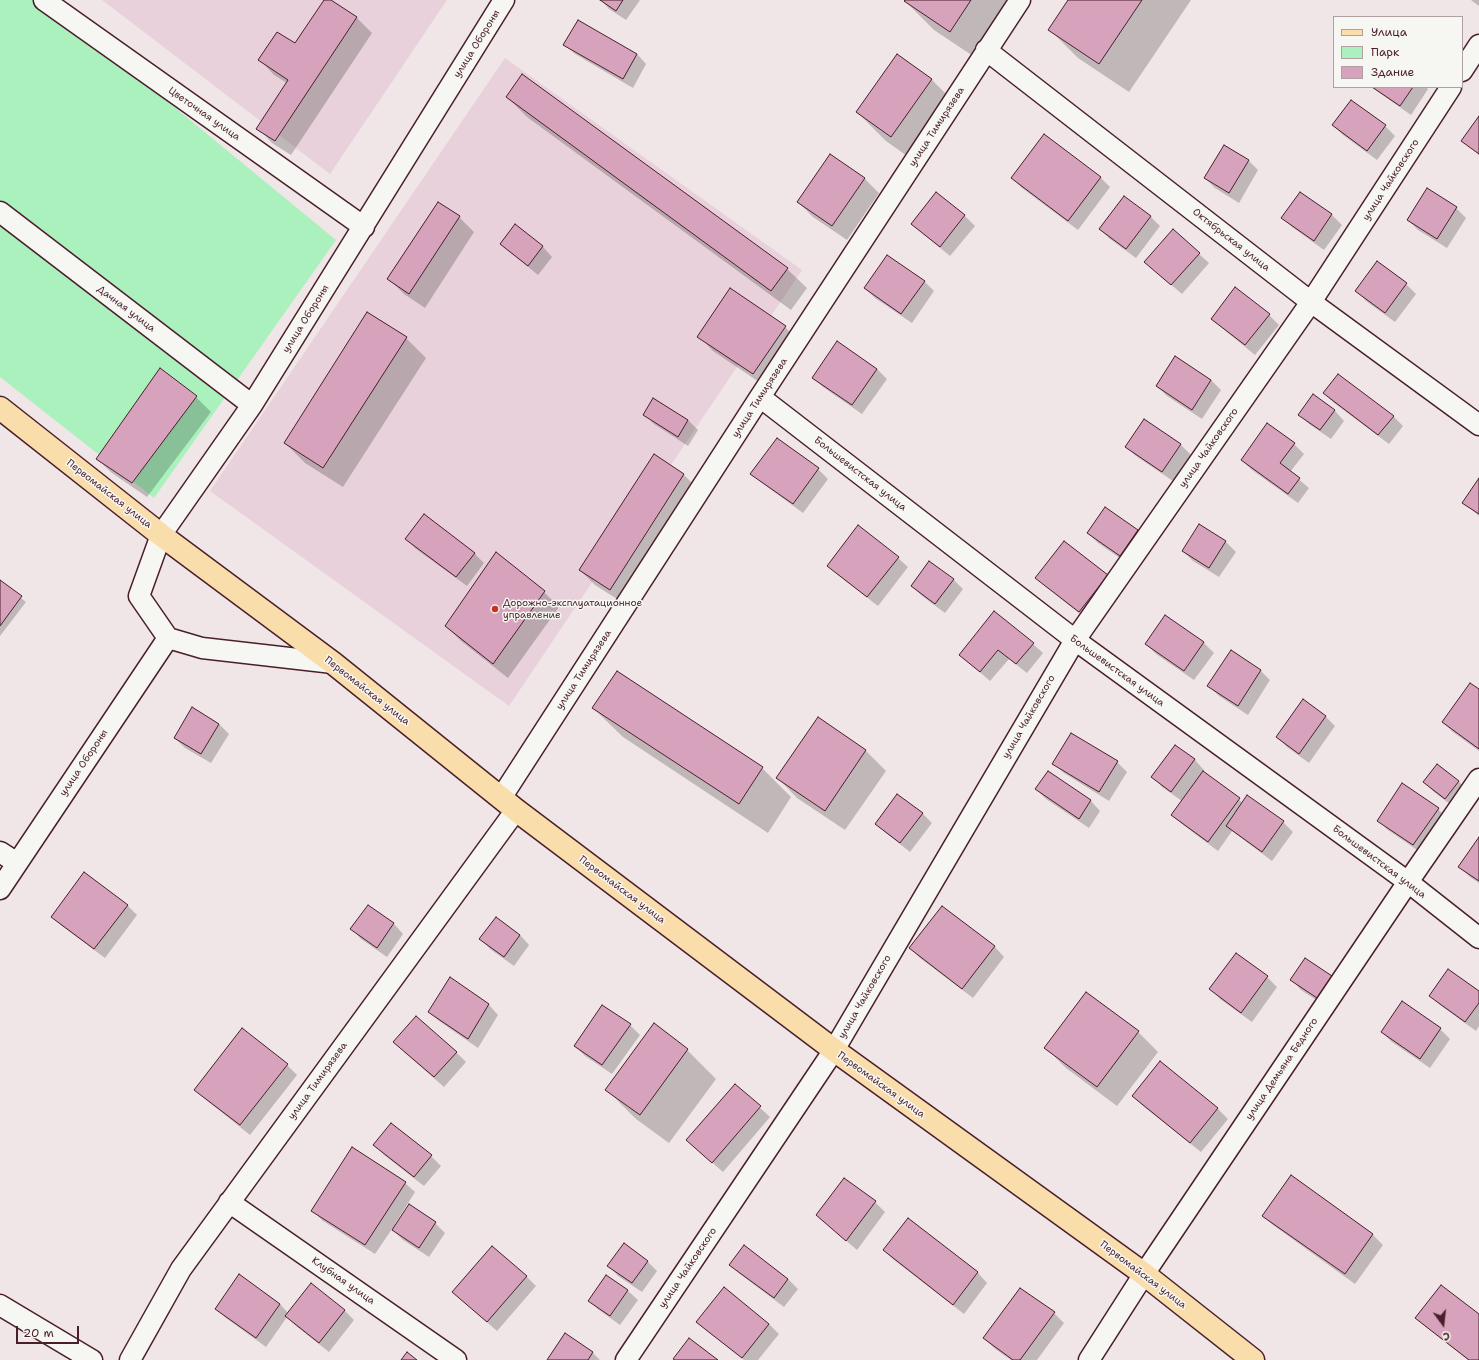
<!DOCTYPE html>
<meta charset="utf-8">
<style>
body{margin:0}
#map{position:relative;width:1479px;height:1360px;overflow:hidden;background:#f0e5e7;font-family:"Shantell Sans",sans-serif}
canvas{display:block}
.legend{position:absolute;left:1333px;top:16px;width:130px;height:72px;box-sizing:border-box;background:#f6f6f2;border:1px solid #b1a0a2;margin:0;padding:5px 7px;list-style:none;font-size:12px;color:#4a1f2b}
.legend li{display:flex;align-items:center;gap:8px;height:20px}
.legend b{width:20px;border:1px solid #b1a0a2}
.north{position:absolute;left:1423px;top:1304px;width:40px;height:40px;-webkit-text-stroke:3px #f6f6f2;paint-order:stroke;rotate:165deg;font-size:11px;font-weight:700;line-height:16px;text-align:center;color:#4a1f2b}
.north::after{content:'';display:block;margin:auto;width:14px;height:18px;background:#4a1f2b;clip-path:polygon(50% 0,100% 100%,50% 72%,0 100%)}
.scale{position:absolute;left:16px;top:1326px;width:63px;height:18px;box-sizing:border-box;border:2px solid #4a1f2b;border-top:0;padding-left:5px;font-size:12px;line-height:14px;white-space:nowrap;color:#4a1f2b;-webkit-text-stroke:3px #f6f6f2;paint-order:stroke}
</style>
<div id="map">
<canvas width="1479" height="1360"></canvas>
<ul class="legend">
<li><b style="height:5px;background:#f9deab"></b>Улица</li>
<li><b style="height:11px;background:#aaf1bd"></b>Парк</li>
<li><b style="height:11px;background:#d7a2bb"></b>Здание</li>
</ul>
<div class="north">С</div>
<div class="scale">20 m</div>
</div>
<script>
const g = document.querySelector('canvas').getContext('2d');
g.lineJoin = 'round';
function fillPath(path, color) { g.fillStyle = color; g.fill(path, 'evenodd'); }
const shape = rows => new Path2D(rows.map(r => 'M' + r).join(''));
function trace(path, color, width, dash) { g.strokeStyle = color; g.lineWidth = width; g.lineCap = dash ? 'butt' : 'round'; g.setLineDash(dash || []); g.stroke(path); }
function drawText(font, color, halo, rows, align = 'center') {
  g.font = font + ' "Shantell Sans",sans-serif'; g.lineWidth = 3; g.setLineDash([]); g.textBaseline = 'middle'; g.strokeStyle = halo; g.fillStyle = color; for (const [text, x, y, turn = 0] of rows) {
    g.save(); g.translate(x, y); g.rotate((+turn || 0) * Math.PI / 180); g.textAlign = isNaN(turn) ? turn : align; if (halo) g.strokeText(text, 0, 0); g.fillText(text, 0, 0); g.restore();
  }
}
fillPath(shape([
 [102,0,447,0,330,174],
 [505,58,802,270,509,706,210,491]
]), '#e8d1da');
fillPath(shape([
 [0,0,44,0,336,240,154,498,0,377]
]), '#aaf1bd');
fillPath(shape([
 [325,0,330,0,357,18,372,33,291,155,272,143,258,128,287,83,274,75,260,60,295,45],
 [601,0,640,0,626,20,609,9],
 [906,0,1020,0,979,60,934,30,905,1],
 [1069,0,1191,0,1129,92,1078,58,1049,29],
 [1471,0,1479,0,1479,6],
 [565,45,637,54,646,64,633,88,575,54],
 [897,56,932,80,961,109,921,166,886,141,857,112],
 [1371,87,1426,87,1428,89,1411,115],
 [507,97,787,269,807,288,791,310,527,117],
 [1479,118,1479,155,1463,140],
 [1333,125,1385,126,1395,136,1377,160,1343,135],
 [1248,160,1258,170,1239,203,1215,188,1205,178],
 [864,178,879,193,847,240,813,217,798,202],
 [1012,178,1101,178,1110,187,1078,230,1022,188],
 [936,193,965,216,975,226,950,256,922,233,912,223],
 [1301,193,1332,215,1342,225,1324,250,1292,227,1283,218],
 [1456,208,1466,218,1447,248,1418,230,1408,220],
 [1150,216,1160,226,1136,258,1110,239,1100,229],
 [459,217,474,232,425,308,404,294,389,279],
 [516,225,543,247,552,257,538,275,511,253,501,243],
 [1199,254,1209,263,1182,294,1155,271],
 [924,281,934,291,912,323,875,298,865,288],
 [1406,284,1416,294,1395,322,1366,301,1357,291],
 [1269,315,1279,325,1255,355,1222,328,1212,319],
 [785,327,800,342,768,388,713,351,699,336],
 [406,338,426,358,343,487,305,463,285,443],
 [1176,358,1211,380,1221,390,1202,419,1167,396,1157,386],
 [877,369,887,379,862,414,823,387,813,378],
 [1324,393,1393,416,1403,426,1389,444,1334,403],
 [1313,395,1335,411,1344,421,1331,439,1309,424,1300,415],
 [196,397,211,412,147,497,112,473,97,459],
 [644,414,688,420,698,430,688,446,654,424],
 [1144,420,1181,445,1191,455,1173,481,1136,456,1126,447],
 [1294,444,1304,454,1290,472,1309,488,1298,503,1252,470,1242,460],
 [654,455,684,475,699,490,625,604,595,585,580,570],
 [818,469,828,479,803,513,762,483,752,474],
 [1479,480,1479,516,1464,503],
 [1105,509,1137,531,1147,541,1130,565,1098,543,1088,533],
 [1199,525,1226,542,1236,552,1219,577,1193,561,1183,551],
 [406,539,474,553,484,563,467,586,416,549],
 [1064,542,1107,576,1117,586,1089,621,1046,587,1036,577],
 [898,558,908,567,878,606,838,575,828,565],
 [953,579,963,589,945,613,922,596,912,586],
 [0,582,26,602,0,636],
 [544,592,559,607,508,678,461,641,446,626],
 [1165,616,1204,643,1214,653,1194,680,1156,654,1146,644],
 [1033,644,1043,653,1027,673,1009,659,990,681,960,655],
 [1261,671,1270,680,1248,715,1219,696,1209,686],
 [617,672,762,768,791,797,768,833,623,737,593,708],
 [1479,691,1479,751,1453,732,1443,722],
 [1325,716,1335,726,1309,763,1287,747,1277,737],
 [818,718,866,751,886,771,845,830,797,798,778,778],
 [219,724,229,734,211,763,185,748,175,738],
 [1175,746,1195,760,1204,770,1203,772,1243,803,1283,822,1293,832,1272,861,1232,831,1218,851,1182,824,1172,815,1182,801,1162,787,1153,777],
 [1117,762,1127,772,1109,801,1064,773,1054,764],
 [1437,765,1459,782,1469,791,1455,808,1434,792,1424,782],
 [1048,772,1091,801,1100,811,1089,828,1046,799,1036,789],
 [1438,809,1448,819,1423,854,1388,830,1378,820],
 [922,813,932,823,910,852,886,833,876,824],
 [1479,838,1479,883,1470,877,1460,867],
 [127,905,137,915,105,958,62,926,52,917],
 [368,906,394,924,403,934,387,957,361,939,352,929],
 [942,907,995,947,1004,957,973,998,920,958,910,948],
 [496,918,520,935,529,945,514,966,490,949,481,939],
 [1236,954,1267,977,1277,987,1252,1022,1220,999,1211,989],
 [1331,977,1341,987,1327,1007,1301,990,1292,980],
 [450,979,489,1005,498,1015,478,1048,439,1021,429,1012],
 [1479,992,1479,1026,1476,1031,1440,1005,1430,995],
 [630,1025,640,1035,612,1074,585,1056,575,1046],
 [1440,1029,1450,1039,1430,1068,1392,1042,1382,1032],
 [242,1030,287,1065,297,1075,250,1135,205,1099,195,1090],
 [1138,1032,1158,1052,1117,1106,1066,1068,1046,1048],
 [687,1050,716,1079,669,1143,636,1119,607,1090],
 [404,1052,456,1052,466,1062,444,1087],
 [1160,1062,1218,1109,1228,1119,1201,1152,1143,1106,1133,1096],
 [735,1085,770,1117,723,1172,698,1150],
 [375,1145,431,1156,441,1166,424,1186,384,1155],
 [1291,1177,1373,1235,1383,1245,1355,1284,1273,1225,1263,1216],
 [405,1183,415,1192,395,1224,396,1225,409,1206,435,1223,445,1233,429,1257,403,1240,392,1229,375,1254,323,1221,313,1211],
 [875,1202,885,1212,857,1250,828,1225],
 [908,1219,978,1273,987,1283,964,1314,894,1260,884,1250],
 [744,1246,788,1279,798,1289,784,1307,740,1274,730,1265],
 [647,1261,657,1271,642,1292,618,1276,609,1266],
 [240,1276,280,1304,288,1313,344,1310,354,1320,329,1352,296,1326,287,1317,266,1347,226,1318,216,1309],
 [526,1276,536,1286,497,1331,463,1301],
 [607,1276,628,1291,638,1300,620,1325,599,1310,589,1301],
 [724,1289,769,1324,779,1334,758,1360,744,1360,707,1331,698,1322],
 [1054,1313,1064,1323,1037,1360,1011,1360,994,1348,984,1338],
 [1479,1316,1479,1360,1468,1360,1426,1327,1416,1318],
 [566,1334,593,1353,600,1360,548,1360]
]), '#0003');
const building = shape([
 [324,0,331,0,357,17,275,141,256,129,288,80,258,60,277,32,295,43,324,0],
 [600,0,623,0,616,11,600,0],
 [905,0,971,0,950,32,904,1,905,0],
 [1068,0,1142,0,1099,64,1048,30,1068,0],
 [578,20,637,54,623,79,563,45,578,20],
 [897,54,932,79,891,137,856,112,897,54],
 [522,74,788,268,771,291,506,97,522,74],
 [1372,87,1413,87,1400,106,1372,87],
 [1351,100,1386,125,1367,151,1332,125,1351,100],
 [1479,116,1479,154,1461,141,1479,116],
 [1044,134,1101,177,1068,221,1011,178,1044,134],
 [1224,145,1249,160,1229,193,1204,178,1224,145],
 [830,154,865,178,832,226,797,202,830,154],
 [1427,188,1457,207,1437,239,1407,220,1427,188],
 [936,192,965,215,940,247,911,224,936,192],
 [1300,192,1332,214,1314,241,1281,218,1300,192],
 [1124,196,1151,216,1126,249,1099,229,1124,196],
 [438,202,460,216,409,294,387,279,438,202],
 [515,224,543,246,528,266,500,244,515,224],
 [1173,229,1200,253,1171,285,1144,262,1173,229],
 [887,255,925,281,901,314,864,288,887,255],
 [1377,261,1407,283,1385,313,1355,291,1377,261],
 [1235,287,1270,314,1245,345,1211,319,1235,287],
 [730,288,786,326,753,374,697,337,730,288],
 [367,312,407,337,323,468,284,443,367,312],
 [837,341,877,369,852,405,812,378,837,341],
 [1175,356,1211,380,1192,410,1156,386,1175,356],
 [160,368,197,396,132,483,96,459,160,368],
 [1338,374,1394,416,1378,435,1323,393,1338,374],
 [1313,394,1335,410,1320,430,1298,415,1313,394],
 [653,398,688,420,678,437,643,415,653,398],
 [1144,419,1181,444,1162,472,1125,447,1144,419],
 [1267,423,1295,443,1280,463,1300,478,1288,494,1241,460,1267,423],
 [777,438,819,468,793,504,750,474,777,438],
 [654,454,684,474,610,590,579,570,654,454],
 [1479,478,1479,514,1462,503,1479,478],
 [1105,507,1138,530,1120,556,1087,533,1105,507],
 [424,514,475,553,456,577,405,539,424,514],
 [1199,524,1226,541,1209,568,1182,551,1199,524],
 [858,525,899,557,867,597,827,566,858,525],
 [1064,541,1108,575,1079,612,1035,578,1064,541],
 [496,552,545,591,493,664,445,626,496,552],
 [929,561,954,579,935,604,911,586,929,561],
 [0,580,22,596,0,626,0,580],
 [994,611,1034,643,1016,664,998,650,980,672,959,655,994,611],
 [1165,615,1204,642,1184,671,1145,644,1165,615],
 [1231,650,1261,670,1238,706,1207,686,1231,650],
 [617,671,763,767,739,804,592,708,617,671],
 [1470,683,1479,689,1479,749,1442,722,1470,683],
 [1303,699,1326,716,1299,754,1276,737,1303,699],
 [192,707,219,724,201,754,174,738,192,707],
 [818,717,866,750,825,811,776,778,818,717],
 [1071,733,1118,761,1099,792,1052,764,1071,733],
 [1175,745,1195,759,1171,792,1151,777,1175,745],
 [1437,764,1459,781,1445,799,1423,782,1437,764],
 [1048,771,1091,800,1079,819,1035,789,1048,771],
 [1203,771,1240,798,1208,842,1171,815,1203,771],
 [1402,783,1439,808,1413,845,1377,821,1402,783],
 [897,794,923,813,900,843,875,824,897,794],
 [1247,795,1284,821,1262,852,1226,826,1247,795],
 [1479,837,1479,881,1458,867,1479,837],
 [84,872,128,905,94,949,51,917,84,872],
 [368,905,394,923,377,948,350,929,368,905],
 [942,906,995,946,962,989,909,948,942,906],
 [496,917,520,935,504,957,479,939,496,917],
 [1236,953,1268,976,1241,1013,1209,989,1236,953],
 [1305,958,1332,976,1317,998,1290,980,1305,958],
 [1448,969,1479,991,1479,1003,1465,1022,1429,996,1448,969],
 [450,977,489,1004,468,1039,428,1012,450,977],
 [1086,992,1139,1031,1097,1087,1044,1048,1086,992],
 [1402,1001,1441,1028,1420,1059,1381,1032,1402,1001],
 [602,1005,631,1024,602,1065,574,1046,602,1005],
 [416,1016,457,1052,434,1077,393,1042,416,1016],
 [654,1023,688,1049,640,1115,605,1090,654,1023],
 [242,1028,288,1064,240,1125,194,1090,242,1028],
 [1160,1061,1218,1108,1190,1143,1132,1096,1160,1061],
 [735,1084,761,1106,712,1163,686,1140,735,1084],
 [391,1123,432,1155,414,1177,373,1145,391,1123],
 [352,1147,406,1182,365,1245,311,1211,352,1147],
 [1291,1175,1373,1234,1345,1274,1262,1216,1291,1175],
 [844,1178,876,1201,846,1241,816,1215,844,1178],
 [409,1204,436,1222,419,1248,392,1230,409,1204],
 [908,1218,978,1272,953,1305,883,1250,908,1218],
 [624,1243,648,1261,632,1283,607,1266,624,1243],
 [744,1245,788,1279,774,1298,729,1265,744,1245],
 [492,1246,527,1276,487,1322,452,1292,492,1246],
 [239,1274,280,1304,256,1338,215,1309,239,1274],
 [606,1275,628,1290,610,1316,588,1301,606,1275],
 [311,1283,345,1310,319,1343,285,1316,311,1283],
 [1441,1285,1479,1314,1479,1360,1469,1360,1415,1318,1441,1285],
 [724,1287,769,1324,742,1358,696,1322,724,1287],
 [1020,1288,1055,1312,1020,1360,1013,1360,983,1338,1020,1288],
 [565,1333,593,1352,588,1360,547,1360,565,1333],
 [689,1338,718,1360,675,1360,673,1359,689,1338],
 [407,1352,417,1360,401,1360,407,1352]
]);
fillPath(building, '#d7a2bb');
trace(building, '#4a1f2b', 1);
const minor = shape([
 [44,0,364,227],
 [986,50,1311,302,1479,425],
 [1462,71,1479,45],
 [0,212,252,405],
 [760,397,1075,640,1408,882,1479,938],
 [168,638,139,596,161,535,252,405,504,0],
 [501,798,760,397,1020,0],
 [0,852,17,863],
 [0,889,168,638,202,648,333,663],
 [229,1202,456,1360],
 [0,1305,92,1360],
 [130,1360,181,1269,516,810],
 [626,1360,834,1050,1075,640,1311,302,1451,87],
 [1089,1360,1144,1274,1408,882,1479,779]
]);
const primary = shape([
 [0,408,161,535,333,663,516,810,834,1050,1144,1274,1253,1360]
]);
trace(minor, '#4a1f2b', 23);
trace(primary, '#4a1f2b', 25);
trace(minor, '#f6f6f2', 20);
trace(primary, '#f9deab', 22);
for (const [x, y, r, color] of [
 [495,609,4,"#c8321e"]
]) { const dot = new Path2D(); dot.arc(x, y, r, 0, 2 * Math.PI); g.fillStyle = color; g.fill(dot); trace(dot, '#f6f6f2', 1.5); }
drawText('10px', '#4a1f2b', '#f6f6f2', [
 ["улица Обороны",477,44,-58],
 ["Цветочная улица",204,114,35],
 ["улица Тимирязева",937,127,-57],
 ["улица Чайковского",1391,180,-57],
 ["Октябрьская улица",1231,240,38],
 ["Дачная улица",126,309,37],
 ["улица Обороны",306,319,-58],
 ["улица Тимирязева",760,398,-57],
 ["улица Чайковского",1209,448,-55],
 ["Большевистская улица",860,474,38],
 ["Первомайская улица",109,494,38],
 ["улица Тимирязева",584,670,-57],
 ["Большевистская улица",1117,671,36],
 ["Первомайская улица",367,691,38],
 ["улица Чайковского",1029,717,-60],
 ["улица Обороны",84,763,-56],
 ["Большевистская улица",1379,862,37],
 ["Первомайская улица",622,890,37],
 ["улица Чайковского",865,997,-60],
 ["улица Демьяна Бедного",1282,1069,-56],
 ["улица Тимирязева",318,1081,-54],
 ["Первомайская улица",881,1085,36],
 ["улица Чайковского",688,1268,-56],
 ["Первомайская улица",1143,1275,37],
 ["Клубная улица",343,1281,35]
]);
drawText('10px', '#4a1f2b', '#f6f6f2', [
 ["Дорожно-эксплуатационное",503,603],
 ["управление",503,615]
], 'left');
</script>
